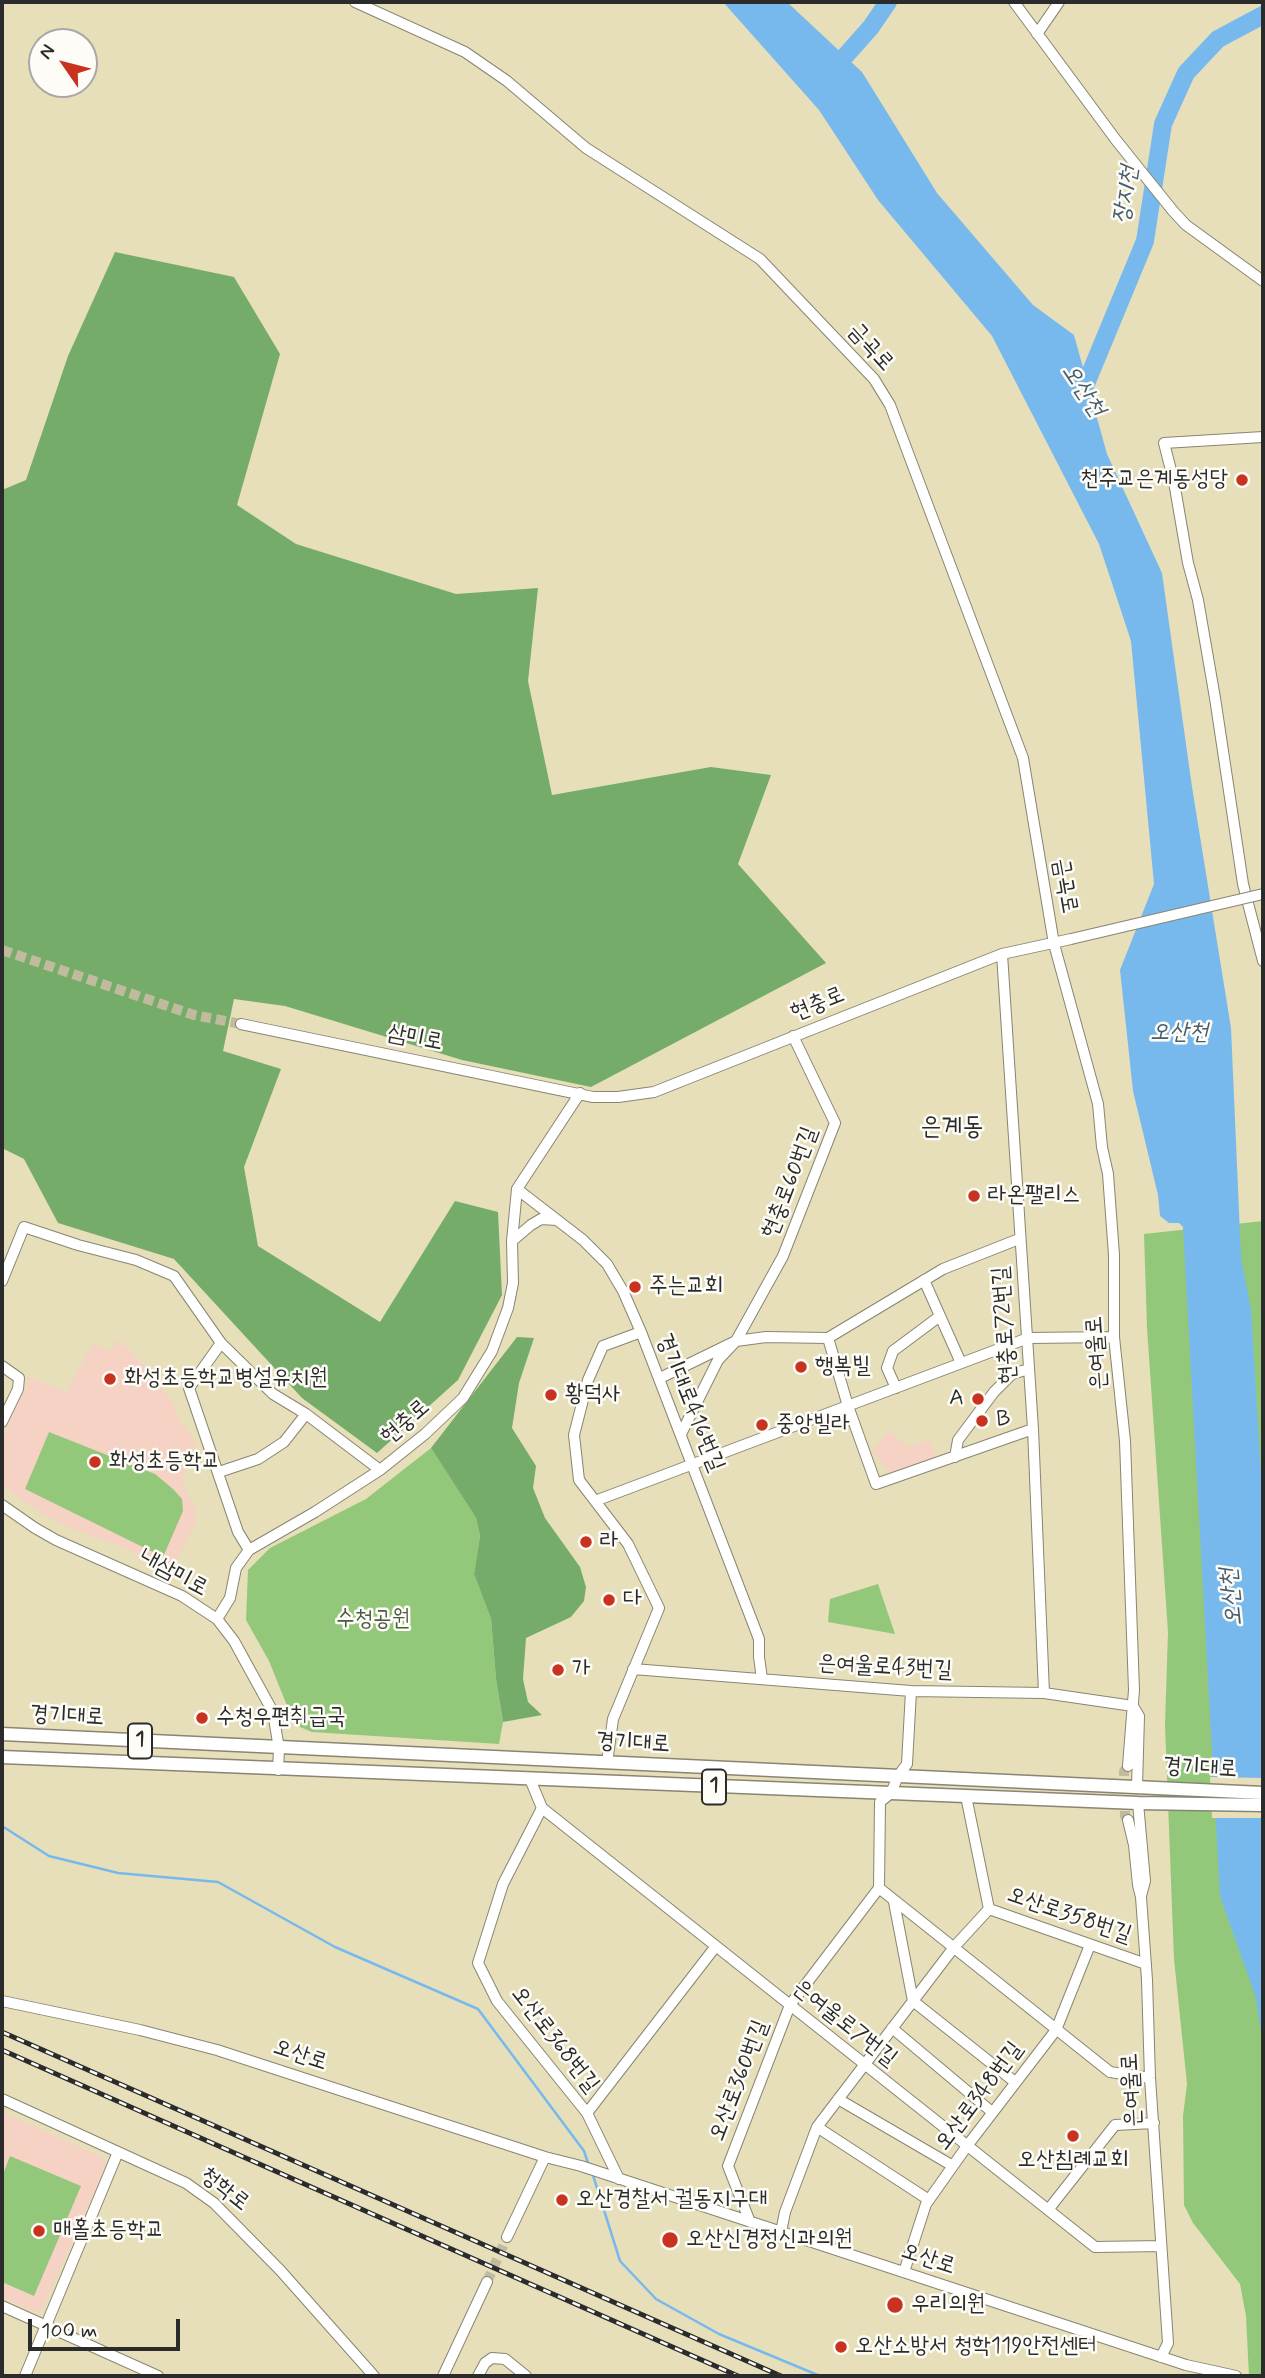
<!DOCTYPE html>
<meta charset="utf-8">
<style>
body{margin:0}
#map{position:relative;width:1265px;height:2378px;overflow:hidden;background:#e6dfba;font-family:Mynerve,sans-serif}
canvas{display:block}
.frame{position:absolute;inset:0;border:4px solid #2b2b2b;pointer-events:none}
.north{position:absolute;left:28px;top:28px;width:70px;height:70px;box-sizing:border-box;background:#fdfcf7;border:2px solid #a9a8a5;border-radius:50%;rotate:305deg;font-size:19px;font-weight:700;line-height:28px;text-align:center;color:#2b2b2b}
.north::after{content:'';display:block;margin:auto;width:24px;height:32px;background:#c8321e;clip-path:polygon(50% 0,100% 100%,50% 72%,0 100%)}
.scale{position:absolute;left:28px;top:2319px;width:152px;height:32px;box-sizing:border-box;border:4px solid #2b2b2b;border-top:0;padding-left:9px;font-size:21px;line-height:24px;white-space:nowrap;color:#2b2b2b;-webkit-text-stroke:5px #fdfcf7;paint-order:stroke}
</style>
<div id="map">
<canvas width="1265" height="2378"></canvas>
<div class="frame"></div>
<div class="north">N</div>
<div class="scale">100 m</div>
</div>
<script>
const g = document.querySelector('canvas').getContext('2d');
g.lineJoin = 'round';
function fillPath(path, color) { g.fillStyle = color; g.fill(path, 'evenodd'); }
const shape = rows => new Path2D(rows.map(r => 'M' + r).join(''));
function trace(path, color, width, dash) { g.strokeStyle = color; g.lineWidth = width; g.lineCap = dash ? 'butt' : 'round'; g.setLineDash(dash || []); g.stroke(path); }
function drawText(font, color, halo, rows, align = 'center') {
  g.font = font + ' Mynerve,"Poor Story",sans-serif'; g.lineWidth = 5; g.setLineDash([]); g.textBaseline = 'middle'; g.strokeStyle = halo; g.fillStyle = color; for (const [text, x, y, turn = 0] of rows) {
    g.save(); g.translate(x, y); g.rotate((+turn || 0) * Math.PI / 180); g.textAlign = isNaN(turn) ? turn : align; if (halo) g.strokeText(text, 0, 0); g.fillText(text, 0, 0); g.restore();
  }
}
fillPath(shape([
 [116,1340,132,1351,136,1360,161,1374,158,1383,173,1403,175,1413,196,1443,181,1481,196,1510,196,1522,171,1572,127,1549,60,1524,24,1502,2,1484,2,1440,29,1377,66,1392,93,1344,111,1351],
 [889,1431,908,1447,930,1440,937,1460,893,1477,872,1451],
 [2,2112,104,2158,106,2165,44,2306,36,2312,2,2298]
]), '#f6d2c5');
fillPath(shape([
 [1263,1221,1263,2376,1249,2376,1246,2316,1240,2284,1193,2223,1184,2205,1183,2116,1187,2084,1174,1959,1165,1725,1168,1632,1147,1328,1144,1234],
 [49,1432,155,1474,173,1489,182,1499,183,1511,163,1557,25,1489],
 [431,1448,476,1518,480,1536,474,1574,491,1619,496,1679,503,1722,499,1744,312,1732,300,1727,292,1718,269,1661,246,1620,248,1570,270,1548,366,1499],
 [878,1584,895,1634,828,1622,830,1599],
 [10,2156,81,2186,34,2296,2,2282,2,2177]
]), '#93c87a');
fillPath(shape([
 [115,252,234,277,280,354,237,505,296,544,456,594,538,588,528,681,552,795,711,767,771,775,738,864,826,963,591,1087,462,1060,285,1006,234,999,223,1051,281,1069,244,1167,258,1246,380,1322,455,1201,498,1212,502,1295,458,1380,377,1453,302,1398,174,1259,58,1223,24,1159,2,1148,2,490,26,480,68,356],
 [517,1337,534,1338,519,1383,512,1428,536,1466,533,1488,545,1518,580,1567,586,1587,584,1601,571,1617,526,1638,523,1679,528,1702,542,1715,503,1722,496,1679,491,1619,474,1574,480,1536,476,1518,431,1448]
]), '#76ac6a');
fillPath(shape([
 [723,2,787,2,862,72,937,193,1033,305,1074,335,1107,454,1162,573,1192,787,1231,1028,1241,1257,1251,1310,1263,1507,1263,2047,1256,1998,1220,1896,1183,1227,1179,1223,1169,1223,1160,1216,1158,1195,1133,1091,1120,970,1154,884,1131,641,1099,544,992,336,878,200,819,110]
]), '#78b9ed');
fillPath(shape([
 [1210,1777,1263,1778,1263,1818,1212,1818]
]), '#e6dfba');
trace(shape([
 [2,1826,49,1856,118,1873,218,1882,335,1947,478,2009,584,2151,589,2166],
 [592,2172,620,2261,656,2299,719,2334,820,2376]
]), '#78b9ed', 2.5);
trace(shape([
 [831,72,871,27,888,2],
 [1078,403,1145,241,1163,124,1186,73,1218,39,1263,15]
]), '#78b9ed', 18);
trace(shape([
 [2,950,194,1015,241,1024],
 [1128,1820,1125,1816,1124,1771,1128,1766],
 [487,2282,507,2237]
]), '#c1bb9d', 10, [10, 5]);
const minor = shape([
 [355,2,465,52,507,81,586,148,760,259,874,379,890,405,1023,758,1054,944,1098,1104,1102,1147,1108,1174,1114,1255,1114,1337,1125,1441,1134,1690,1128,1766],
 [1014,2,1116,140,1173,211,1186,225,1263,281],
 [1037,34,1059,2],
 [1263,437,1164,443,1174,482,1188,563,1198,600,1215,698,1243,884,1263,961],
 [1002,954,1033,1429,1044,1693],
 [241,1024,593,1097,618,1097,654,1092,1002,954,1071,939],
 [517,1189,583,1240,607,1264,623,1291,641,1332],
 [512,1241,531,1225,541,1219,557,1220],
 [924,1280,961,1363],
 [2,1281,24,1227,78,1245,136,1260,174,1276,221,1343,273,1394,306,1414,380,1470],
 [828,1338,848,1406,876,1484,1033,1429],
 [221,1343,189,1388,238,1532,249,1550],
 [2,1366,19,1378,18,1389,2,1422],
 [660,1378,736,1341,783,1256,835,1123,793,1036],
 [896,1388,887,1368,893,1351,940,1316],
 [681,1434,718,1360,736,1341,766,1337,828,1338,943,1269,1019,1239],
 [955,1457,958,1440,994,1392,1012,1374,1029,1369],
 [219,1472,258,1459,284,1442,306,1414],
 [595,1501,1028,1338,1114,1337],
 [2,1505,35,1528,56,1540,182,1596,217,1619,234,1641,273,1712,279,1749,278,1770],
 [217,1619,230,1598,236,1568,249,1550,315,1512,380,1470,425,1434,463,1398,492,1351,508,1308,513,1283,512,1241,517,1189,580,1093],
 [633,1669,911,1691,1044,1693,1133,1706,1139,1716,1137,1787],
 [607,1763,613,1719,659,1608,628,1544,579,1480,574,1435,588,1380,603,1346,641,1332,759,1639,759,1657,762,1679],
 [530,1779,542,1808,1095,2247,1161,2246],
 [966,1796,989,1909],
 [1138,1803,1145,1881,1141,1896],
 [542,1808,503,1884,478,1963,497,2001,587,2113,619,2179],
 [1128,1820,1134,1845,1138,1885,1141,1897,1147,1980,1150,2078,1168,2343,1161,2357],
 [879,1888,1110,2072,1150,2078],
 [894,1902,913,2001,1015,2082],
 [2,2001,140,2030,217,2050,545,2157,581,2166,1186,2365,1236,2376],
 [892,2028,992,2112],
 [2,2099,186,2183,214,2203,280,2270,374,2376],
 [838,2099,953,2166],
 [587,2113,716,1946],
 [817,2127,929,2200],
 [1048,2210,1115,2125,1154,2123],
 [750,2222,728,2166,790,2005,879,1888,880,1802,891,1793,898,1776,907,1764,911,1691],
 [781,2232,785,2212,817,2127,955,1946,989,1909,1146,1964],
 [507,2237,545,2157],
 [904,2272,926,2204,967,2146,1056,2030,1090,1945],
 [2,2306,158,2376],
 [25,2376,118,2152],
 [443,2376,487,2282],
 [478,2376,485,2363,492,2358,505,2359,526,2376]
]);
const major = shape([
 [2,1734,1263,1793],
 [2,1757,1138,1803,1263,1805]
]);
trace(minor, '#888572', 12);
trace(major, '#888572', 15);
trace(minor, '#fff', 10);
trace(major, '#fff', 12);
const rail = shape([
 [2,2032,781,2376],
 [2,2050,738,2376]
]);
trace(rail, '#2b2b2b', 5);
trace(rail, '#fdfcf7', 2.5, [8]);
const minorBridge = shape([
 [1071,939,1263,894]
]);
trace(minorBridge, '#888572', 12, []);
trace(minorBridge, '#fff', 10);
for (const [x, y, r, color] of [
 [1242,480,7,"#c8321e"],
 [974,1196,7,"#c8321e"],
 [635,1287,7,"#c8321e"],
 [801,1367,7,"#c8321e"],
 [110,1379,7,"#c8321e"],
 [551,1395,7,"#c8321e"],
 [978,1399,7,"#c8321e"],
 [982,1421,7,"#c8321e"],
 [762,1425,7,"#c8321e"],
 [95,1462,7,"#c8321e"],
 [586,1542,7,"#c8321e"],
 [609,1600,7,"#c8321e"],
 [558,1670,7,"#c8321e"],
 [202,1718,7,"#c8321e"],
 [1073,2136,7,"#c8321e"],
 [562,2200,7,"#c8321e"],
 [39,2231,7,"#c8321e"],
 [670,2240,9,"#c8321e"],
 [895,2305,9,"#c8321e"],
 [841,2347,7,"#c8321e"]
]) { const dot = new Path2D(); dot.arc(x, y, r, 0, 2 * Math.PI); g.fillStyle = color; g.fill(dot); trace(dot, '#fdfcf7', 2.5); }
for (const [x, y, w] of [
 [140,1741,24],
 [714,1787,24]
]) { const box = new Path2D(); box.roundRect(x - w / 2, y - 17.5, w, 35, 5); g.fillStyle = '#fdfcf7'; g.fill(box); trace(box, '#2b2b2b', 2); }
drawText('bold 21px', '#2b2b2b', null, [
 ["1",140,1741],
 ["1",714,1787]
]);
drawText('23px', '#2b2b2b', '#fdfcf7', [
 ["금곡로",870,348,48],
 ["금곡로",1064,886,80],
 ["현충로",818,1005,-22],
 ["삼미로",415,1039,11],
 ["현충로60번길",791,1183,-69],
 ["현충로72번길",1006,1325,-94],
 ["은여울로",1098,1353,-94],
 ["경기대로416번길",689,1403,68],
 ["현충로",406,1423,-41],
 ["내삼미로",173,1574,28],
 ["은여울로43번길",885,1668,3],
 ["경기대로",67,1717,3],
 ["경기대로",633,1744,3],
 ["경기대로",1200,1769,3],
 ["오산로358번길",1069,1916,19],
 ["은여울로7번길",844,2024,38],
 ["오산로368번길",554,2040,52],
 ["오산로",300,2056,18],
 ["오산로360번길",740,2081,-69],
 ["은여울로",1133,2090,-93],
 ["오산로348번길",980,2097,-53],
 ["청학로",224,2190,38],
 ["오산로",928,2260,18]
]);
drawText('23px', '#2b2b2b', '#fdfcf7', [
 ["천주교은계동성당",1228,480,"right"],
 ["라온팰리스",988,1196],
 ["주는교회",649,1287],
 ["행복빌",815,1367],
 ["화성초등학교병설유치원",124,1379],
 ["황덕사",565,1395],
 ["A",964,1399,"right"],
 ["B",996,1421],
 ["중앙빌라",776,1425],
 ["화성초등학교",109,1462],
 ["라",600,1542],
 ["다",623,1600],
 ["가",572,1670],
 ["수청우편취급국",216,1718],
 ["오산침례교회",1073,2161,"center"],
 ["오산경찰서 궐동지구대",576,2200],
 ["매홀초등학교",53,2231],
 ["오산신경정신과의원",686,2240],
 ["우리의원",911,2305],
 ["오산소방서 청학119안전센터",855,2347]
], 'left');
drawText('23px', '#4a5a43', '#fdfcf7', [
 ["수청공원",373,1620]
]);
drawText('italic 24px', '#465d6f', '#fdfcf7', [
 ["장지천",1127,195,-81],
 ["오산천",1082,391,56],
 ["오산천",1179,1034],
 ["오산천",1233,1597,-96]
]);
drawText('26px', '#2b2b2b', '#fdfcf7', [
 ["은계동",952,1129]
]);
</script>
